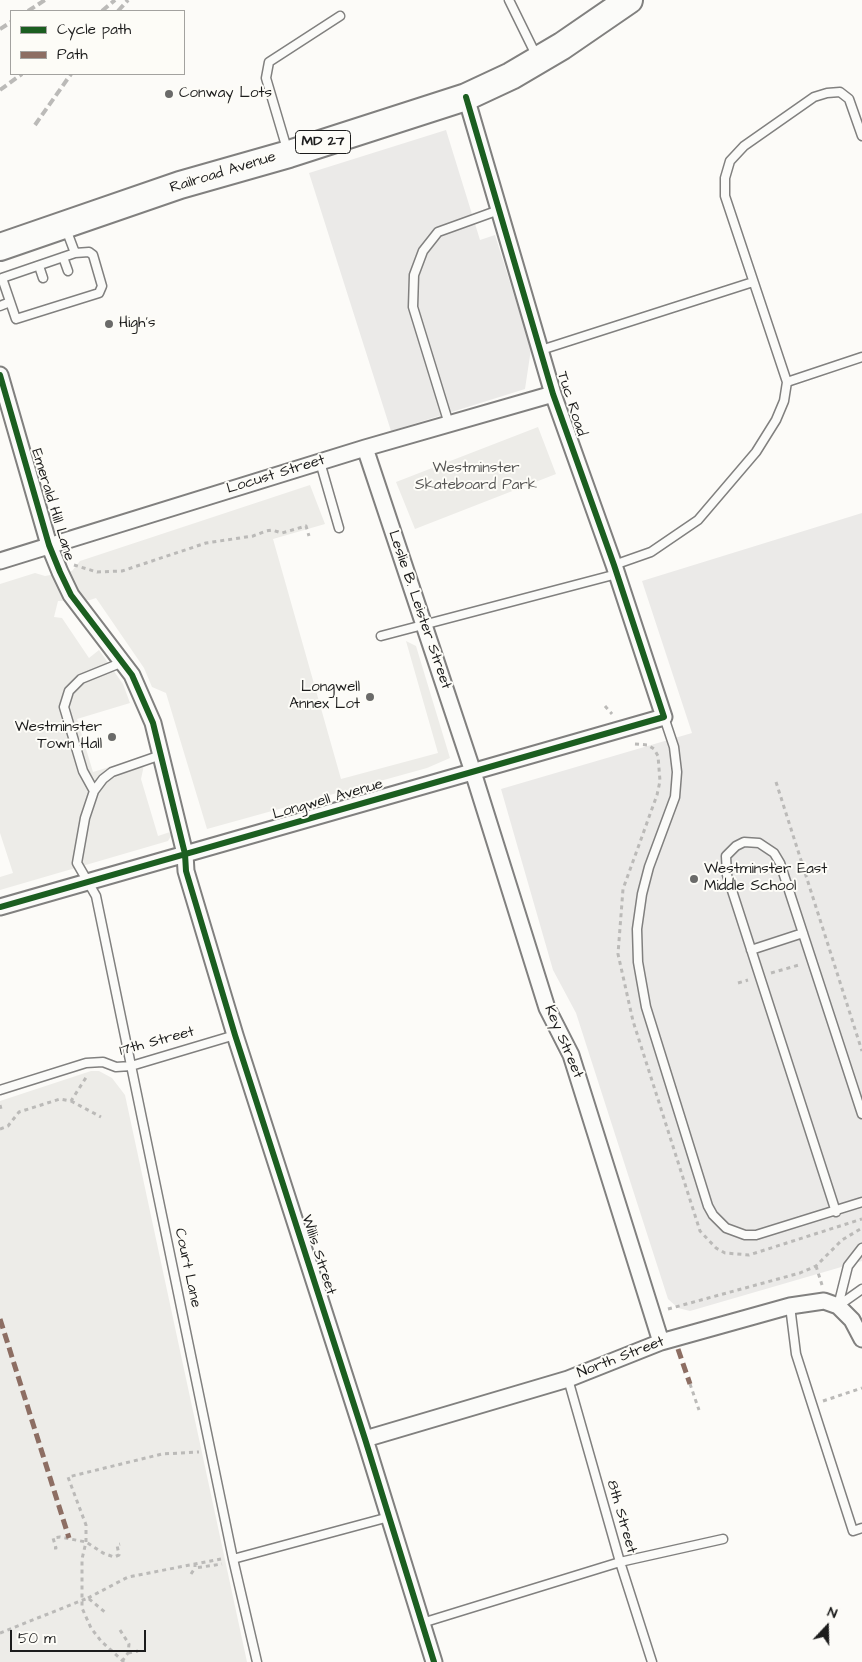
<!DOCTYPE html>
<meta charset="utf-8">
<style>
body{margin:0}
#map{position:relative;width:862px;height:1662px;overflow:hidden;background:#fcfbf8;font-family:"Architects Daughter",sans-serif}
canvas{display:block}
.legend{position:absolute;left:10px;top:10px;width:175px;height:65px;box-sizing:border-box;background:#fdfcf7;border:1px solid #a3a29f;margin:0;padding:6px 9px;list-style:none;font-size:15px;color:#1c1c1c}
.legend li{display:flex;align-items:center;gap:10px;height:25px}
.legend b{width:25px;border:1px solid #a3a29f}
.north{position:absolute;left:802px;top:1602px;width:50px;height:50px;-webkit-text-stroke:4px #fdfcf7;paint-order:stroke;rotate:21deg;font-size:14px;font-weight:700;line-height:20px;text-align:center;color:#1c1c1c}
.north::after{content:'';display:block;margin:auto;width:18px;height:22px;background:#1c1c1c;clip-path:polygon(50% 0,100% 100%,50% 72%,0 100%)}
.scale{position:absolute;left:10px;top:1630px;width:136px;height:22px;box-sizing:border-box;border:2px solid #1c1c1c;border-top:0;padding-left:6px;font-size:15px;line-height:18px;white-space:nowrap;color:#1c1c1c;-webkit-text-stroke:4px #fdfcf7;paint-order:stroke}
</style>
<div id="map">
<canvas width="862" height="1662"></canvas>
<ul class="legend">
<li><b style="height:6px;background:#1b5e20"></b>Cycle path</li>
<li><b style="height:6px;background:#8d6e63"></b>Path</li>
</ul>
<div class="north">N</div>
<div class="scale">50 m</div>
</div>
<script>
const g = document.querySelector('canvas').getContext('2d');
g.lineJoin = 'round';
function fillPath(path, color) { g.fillStyle = color; g.fill(path, 'evenodd'); }
const shape = rows => new Path2D(rows.map(r => 'M' + r).join(''));
function trace(path, color, width, dash) { g.strokeStyle = color; g.lineWidth = width; g.lineCap = dash ? 'butt' : 'round'; g.setLineDash(dash || []); g.stroke(path); }
function drawText(font, color, halo, rows, align = 'center') {
  g.font = font + ' "Architects Daughter",sans-serif'; g.lineWidth = 4; g.setLineDash([]); g.textBaseline = 'middle'; g.strokeStyle = halo; g.fillStyle = color; for (const [text, x, y, turn = 0] of rows) {
    g.save(); g.translate(x, y); g.rotate((+turn || 0) * Math.PI / 180); g.textAlign = isNaN(turn) ? turn : align; if (halo) g.strokeText(text, 0, 0); g.fillText(text, 0, 0); g.restore();
  }
}
fillPath(shape([
 [446,130,480,240,495,235,531,349,525,389,391,431,309,173],
 [862,513,862,1261,690,1311,678,1308,668,1299,576,1013,553,970,501,789,692,733,642,581]
]), '#ebeae8');
fillPath(shape([
 [538,427,556,474,415,529,396,482],
 [310,485,325,524,273,539,341,779,438,753,406,641,416,646,450,758,427,768,207,829,166,693,152,687,144,668,96,598,90,600,58,601,54,617,62,618,89,658,99,650,123,684,130,703,77,719,93,772,146,756,141,779,158,836,170,832,171,836,168,841,0,890,0,877,13,873,0,833,0,584,35,573,45,576,72,571,80,561],
 [91,1071,99,1071,112,1078,125,1095,247,1662,0,1662,0,1101]
]), '#edece8');
const service = shape([
 [509,0,536,55],
 [287,149,266,78,269,62,340,16],
 [66,229,75,253,2,278,16,319,99,293,102,286,93,255,89,252,75,253],
 [63,257,68,271],
 [39,266,43,278],
 [0,306,10,302],
 [541,350,753,282],
 [787,382,862,357],
 [449,424,413,307,414,275,423,251,438,232,499,210],
 [320,462,339,528],
 [614,565,651,552,698,520,756,452,776,420,784,401,787,382,725,196,725,178,730,161,744,146,814,97,827,93,840,92,849,99,862,136],
 [381,636,617,574],
 [664,717,674,747,677,772,675,797,649,867,642,894,637,929,638,962,646,1007,708,1206,713,1215,726,1228,745,1235,756,1235,862,1202],
 [161,755,112,772,103,779,94,791,85,818,77,863,96,896,233,1559,257,1662],
 [94,791,83,771,64,707,69,691,81,679,123,662],
 [751,950,803,933],
 [0,1090,86,1063,103,1062,116,1067,131,1066,235,1035],
 [836,1212,727,875,726,856,736,846,744,842,759,843,774,853,780,863,862,1114],
 [790,1306,796,1354,812,1404,853,1531,862,1528],
 [838,1306,848,1266,862,1248],
 [838,1306,862,1289],
 [568,1379,620,1562,652,1662],
 [233,1559,389,1517],
 [422,1623,620,1562,723,1539]
]);
const minor = shape([
 [0,375,49,545,60,572,71,595,132,675,153,723,185,854,186,871,235,1035,365,1439,434,1662],
 [365,448,473,772,547,1008,571,1055,661,1342],
 [0,561,365,448,553,394],
 [0,907,664,717,614,565,553,394,466,97],
 [365,1439,568,1379,661,1342,790,1306,824,1301,838,1306,852,1320,862,1339]
]);
const trunk = shape([
 [0,247,180,185,289,154,466,97,511,76,562,46,629,0]
]);
trace(service, '#81807f', 11);
trace(minor, '#81807f', 19);
trace(trunk, '#81807f', 30);
trace(shape([
 [74,565,97,572,122,571,206,543,253,536,266,531,272,530,282,533,306,526,309,536],
 [605,706,612,714],
 [635,744,648,745,654,749,658,756,660,781,657,795,623,889,618,954,633,1021,700,1231,716,1248,725,1253,749,1255,862,1219],
 [776,782,862,1051],
 [771,973,799,965],
 [738,983,748,980],
 [71,1101,101,1117],
 [0,1105,1,1109],
 [0,1129,8,1126,19,1112,60,1099,71,1101,87,1076],
 [816,1266,822,1285],
 [668,1309,800,1273,816,1266,842,1240,862,1228],
 [690,1384,699,1410],
 [823,1401,862,1388],
 [54,1548,56,1548,53,1538,60,1537,86,1542,103,1553,114,1557,119,1555,117,1545,120,1544],
 [195,1563,195,1568,222,1564],
 [191,1574,195,1568],
 [88,1598,128,1577,221,1559],
 [120,1630,129,1644,128,1653,123,1660],
 [0,1633,88,1598,106,1613],
 [128,1653,138,1651],
 [124,1662,101,1641,91,1628,82,1608,82,1559,86,1542,86,1525,68,1477,162,1454,199,1452]
]), '#bbbab8', 3, [4, 4]);
trace(service, '#fbfbf9', 8);
trace(minor, '#fbfbf9', 15);
trace(trunk, '#fbfbf9', 26);
trace(shape([
 [28,11,45,0],
 [102,11,115,0],
 [118,11,128,0],
 [0,29,11,22],
 [0,90,22,74],
 [35,125,71,74]
]), '#bbbab8', 4, [8, 4]);
trace(shape([
 [0,1319,69,1538],
 [678,1349,690,1384]
]), '#8d6e63', 5, [10, 5]);
trace(shape([
 [0,375,49,545,60,572,71,595,132,675,153,723,185,854,186,871,235,1035,365,1439,434,1662],
 [0,907,664,717,614,565,553,394,466,97]
]), '#1b5e20', 6);
for (const [x, y, r, color] of [
 [169,94,5,"#6a6a69"],
 [109,324,5,"#6a6a69"],
 [370,697,5,"#6a6a69"],
 [112,737,5,"#6a6a69"],
 [694,879,5,"#6a6a69"]
]) { const dot = new Path2D(); dot.arc(x, y, r, 0, 2 * Math.PI); g.fillStyle = color; g.fill(dot); trace(dot, '#fdfcf7', 2); }
for (const [x, y, w] of [
 [323,142,55]
]) { const box = new Path2D(); box.roundRect(x - w / 2, y - 11.5, w, 23, 4); g.fillStyle = '#fdfcf7'; g.fill(box); trace(box, '#1c1c1c', 1); }
drawText('bold 14px', '#1c1c1c', null, [
 ["MD 27",323,142]
]);
drawText('15px', '#1c1c1c', '#fdfcf7', [
 ["Conway Lots",179,94],
 ["High’s",119,324],
 ["Longwell",360,688,"right"],
 ["Annex Lot",360,705,"right"],
 ["Westminster",102,728,"right"],
 ["Town Hall",102,745,"right"],
 ["Westminster East",704,870],
 ["Middle School",704,887]
], 'left');
drawText('15px', '#1c1c1c', '#fdfcf7', [
 ["Railroad Avenue",223,173,-17],
 ["Tuc Road",571,404,72],
 ["Locust Street",276,475,-17],
 ["Emerald Hill Lane",52,505,73],
 ["Leslie B. Leister Street",419,610,71],
 ["Longwell Avenue",328,800,-16],
 ["17th Street",157,1042,-15],
 ["Key Street",563,1042,67],
 ["Willis Street",318,1255,72],
 ["Court Lane",187,1268,78],
 ["North Street",621,1358,-21],
 ["8th Street",621,1517,74]
]);
drawText('15px', '#575655', '#fdfcf7', [
 ["Westminster",476,469],
 ["Skateboard Park",476,486]
]);
</script>
